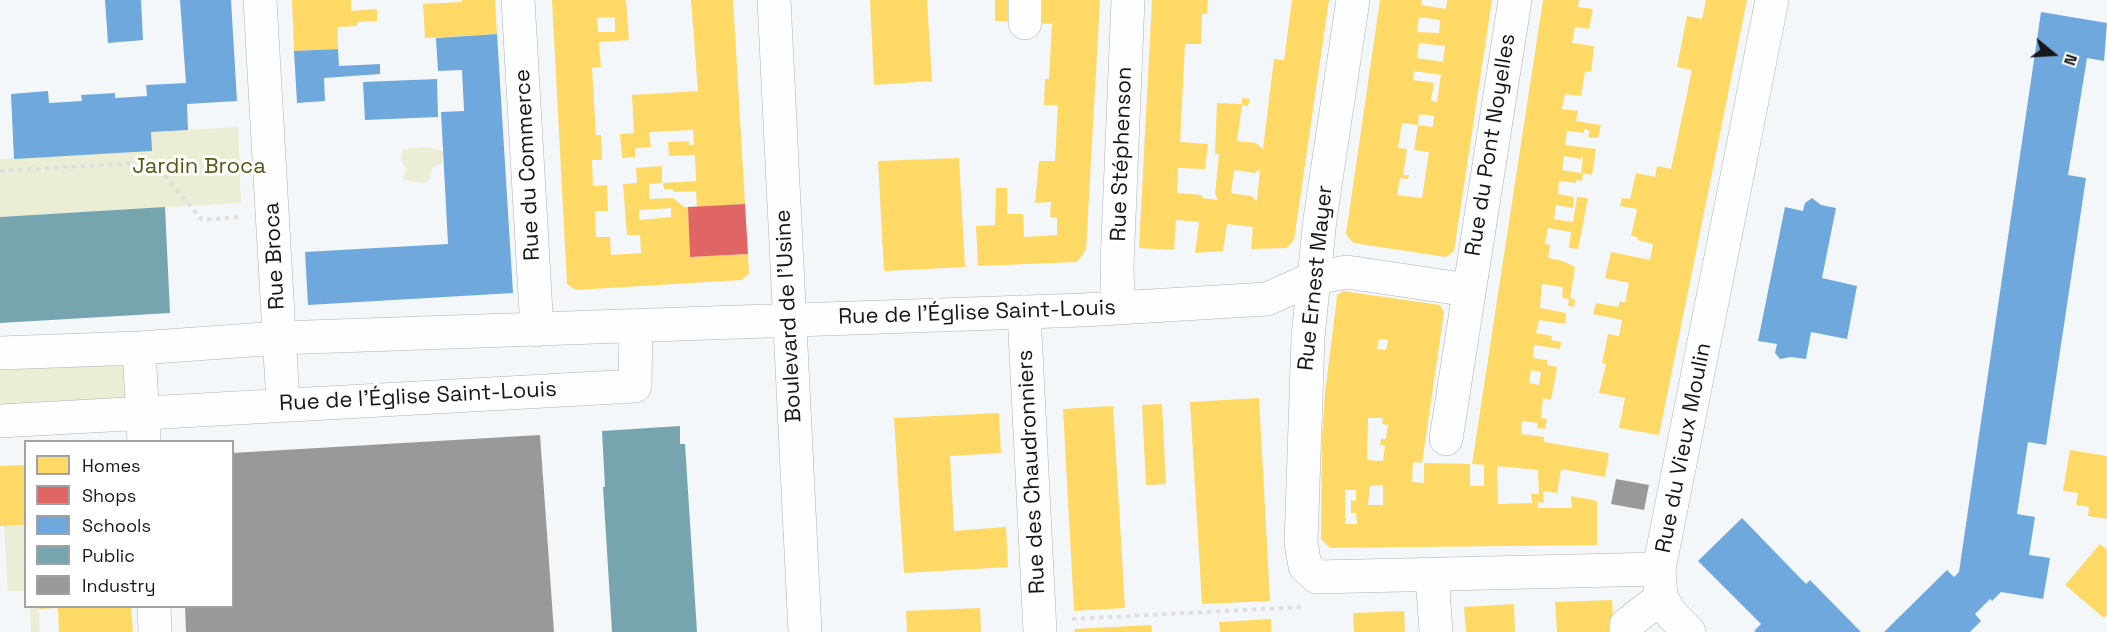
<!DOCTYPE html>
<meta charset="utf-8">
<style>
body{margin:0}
#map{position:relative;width:2107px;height:632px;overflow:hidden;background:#f4f7fa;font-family:"Space Grotesk",sans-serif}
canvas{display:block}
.legend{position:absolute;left:24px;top:440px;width:210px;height:168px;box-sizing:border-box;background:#fff;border:2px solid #a1a2a3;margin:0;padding:8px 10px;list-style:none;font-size:18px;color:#151719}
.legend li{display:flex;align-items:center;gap:12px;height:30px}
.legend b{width:30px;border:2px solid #a1a2a3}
.north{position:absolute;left:2023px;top:24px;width:60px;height:60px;-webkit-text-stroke:4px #fff;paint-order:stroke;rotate:108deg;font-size:16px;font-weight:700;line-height:24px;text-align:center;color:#151719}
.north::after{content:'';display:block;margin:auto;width:21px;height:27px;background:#151719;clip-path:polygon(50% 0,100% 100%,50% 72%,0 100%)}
</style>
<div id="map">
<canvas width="2107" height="632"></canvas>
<ul class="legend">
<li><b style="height:16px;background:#ffd966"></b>Homes</li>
<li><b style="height:16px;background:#e06666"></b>Shops</li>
<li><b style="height:16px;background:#6fa8dc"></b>Schools</li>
<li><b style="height:16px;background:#76a5af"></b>Public</li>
<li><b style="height:16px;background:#999"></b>Industry</li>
</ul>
<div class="north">N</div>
</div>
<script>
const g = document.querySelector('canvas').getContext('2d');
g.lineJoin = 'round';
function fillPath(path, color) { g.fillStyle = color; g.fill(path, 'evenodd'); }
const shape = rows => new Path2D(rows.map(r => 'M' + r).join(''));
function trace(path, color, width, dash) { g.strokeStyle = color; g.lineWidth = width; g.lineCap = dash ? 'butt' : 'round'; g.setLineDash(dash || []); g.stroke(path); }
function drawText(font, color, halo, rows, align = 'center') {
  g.font = font + ' "Space Grotesk",sans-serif'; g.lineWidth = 6; g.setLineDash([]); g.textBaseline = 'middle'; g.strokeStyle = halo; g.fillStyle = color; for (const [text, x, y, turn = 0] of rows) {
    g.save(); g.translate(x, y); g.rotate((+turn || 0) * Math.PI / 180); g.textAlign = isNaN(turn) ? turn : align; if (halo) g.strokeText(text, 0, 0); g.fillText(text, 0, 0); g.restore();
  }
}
fillPath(shape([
 [238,127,241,203,0,217,0,159,151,151,151,132],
 [426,147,443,151,443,163,432,168,429,180,425,183,403,180,406,169,401,160,403,150,410,148],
 [129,363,131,406,0,412,0,368],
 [25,525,25,591,8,591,4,526],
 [30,607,39,607,40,632,31,632]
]), '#ebeed5');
fillPath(shape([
 [292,0,351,0,351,11,377,9,377,21,357,22,357,26,337,27,338,49,294,51],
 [462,0,495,0,497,34,425,38,423,4,462,2],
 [552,0,626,0,629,40,599,42,601,67,592,68,596,135,601,135,602,160,592,160,593,186,607,185,608,211,595,211,596,237,610,237,611,255,641,253,640,235,627,235,623,184,637,183,636,168,662,166,662,183,649,184,649,199,673,198,684,207,688,207,690,257,748,254,749,274,741,280,576,290,567,284],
 [615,17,615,32,598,32,597,18],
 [671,208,671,217,639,220,639,210],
 [691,0,733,0,745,204,697,207,696,191,673,192,673,189,664,189,663,183,696,181,695,155,669,156,668,142,689,141,689,145,694,145,693,130,649,132,651,147,635,148,635,157,622,158,620,134,634,133,632,95,698,91],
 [870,0,927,0,932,81,874,85],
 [995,0,1018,0,1018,22,995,21],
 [1038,0,1100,0,1086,250,1077,262,978,266,976,226,995,225,996,188,1007,188,1007,214,1023,214,1024,237,1057,235,1057,218,1050,217,1051,202,1035,203,1039,161,1055,161,1058,105,1044,105,1045,79,1049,79,1052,24,1038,23],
 [1152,0,1208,0,1207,14,1202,14,1201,44,1185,44,1180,142,1208,144,1205,169,1178,168,1177,193,1202,195,1202,198,1218,200,1215,194,1219,154,1215,154,1217,103,1242,104,1242,98,1250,99,1248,106,1242,105,1237,141,1256,143,1263,149,1274,59,1284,60,1292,0,1329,0,1294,240,1287,248,1251,249,1253,227,1227,224,1223,251,1195,253,1199,222,1176,220,1174,250,1139,248],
 [1260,169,1257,201,1251,196,1231,193,1234,170,1255,173],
 [1380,0,1422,0,1421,5,1446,9,1447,0,1492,0,1454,251,1446,257,1353,243,1346,234],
 [1419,17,1440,20,1439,33,1417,32],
 [1419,43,1445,46,1443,62,1417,58],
 [1414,71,1441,75,1437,102,1431,101,1434,83,1413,80],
 [1419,114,1434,116,1433,127,1418,125],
 [1402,123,1418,125,1414,150,1429,152,1422,198,1397,195,1400,178,1408,179,1409,175,1403,175,1407,149,1398,148],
 [1543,0,1579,0,1578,7,1593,9,1589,29,1575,27,1572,43,1594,46,1591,72,1585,71,1581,96,1565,94,1562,109,1578,111,1576,121,1601,125,1598,138,1588,137,1590,131,1584,129,1584,133,1567,131,1565,145,1596,149,1592,175,1583,173,1582,181,1576,180,1576,183,1559,181,1558,194,1574,197,1573,208,1556,205,1554,219,1573,222,1577,197,1588,198,1578,249,1569,248,1571,232,1548,228,1545,244,1550,245,1548,258,1563,261,1575,267,1570,298,1575,299,1574,307,1568,306,1569,299,1562,298,1563,287,1542,284,1540,308,1566,313,1565,324,1539,320,1536,333,1552,336,1551,340,1561,342,1560,349,1534,345,1533,358,1547,360,1547,365,1557,367,1554,384,1551,400,1543,398,1541,418,1547,419,1545,429,1537,428,1538,423,1522,421,1521,434,1544,437,1544,442,1609,453,1605,477,1561,469,1557,493,1543,491,1544,503,1538,502,1538,508,1572,508,1571,496,1597,501,1597,545,1330,548,1321,539,1322,436,1325,393,1336,305,1337,295,1343,291,1440,305,1444,312,1422,463,1413,462,1412,482,1424,483,1424,463,1470,464,1470,486,1484,486,1484,465,1472,464],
 [1564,156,1581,159,1581,156,1583,157,1581,173,1562,170],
 [1379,339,1388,340,1386,350,1377,349],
 [1531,370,1541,372,1539,385,1529,383],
 [1368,418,1383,418,1382,424,1388,425,1386,439,1381,439,1380,445,1385,445,1383,461,1367,460],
 [1497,466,1538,470,1539,494,1531,494,1532,503,1498,504],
 [1383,485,1383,505,1368,505,1370,486],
 [1345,490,1356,490,1356,501,1351,500,1351,513,1356,513,1357,524,1345,524],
 [1706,0,1747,0,1659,435,1619,428,1625,398,1599,393,1606,364,1602,363,1608,334,1619,336,1622,320,1593,314,1596,303,1618,307,1620,301,1625,303,1629,283,1605,278,1611,252,1650,260,1653,244,1637,240,1638,237,1631,236,1637,209,1620,206,1622,198,1630,199,1636,173,1655,177,1657,166,1671,169,1692,70,1677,67,1687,16,1702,19],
 [959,158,965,267,884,271,878,161],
 [1259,398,1270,601,1202,604,1190,402],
 [1162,404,1166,484,1146,485,1142,405],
 [1113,406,1125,608,1074,611,1063,409],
 [999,413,1001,453,950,456,954,531,1006,527,1008,567,904,573,894,418],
 [2070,450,2107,456,2107,519,2088,516,2089,507,2076,505,2078,493,2063,491],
 [26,465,26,525,0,526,0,466],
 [2100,544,2107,550,2107,614,2104,618,2065,585],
 [1612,600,1614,632,1557,632,1555,602],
 [1514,604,1515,632,1466,632,1464,607],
 [39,606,131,606,133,632,59,632,58,608,39,609],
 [980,608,981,632,907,632,906,611],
 [1404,611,1405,632,1354,632,1353,613],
 [1271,619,1271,632,1220,632,1219,622],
 [1151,625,1152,632,1075,632,1074,629]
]), '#ffd966');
fillPath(shape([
 [745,204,748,254,690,257,688,207]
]), '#e06666');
fillPath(shape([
 [105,0,141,0,143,40,108,43],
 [180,0,231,0,237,101,187,104,188,130,151,132,152,151,14,159,11,94,48,91,49,103,82,101,81,95,115,93,115,98,147,96,146,85,186,83],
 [2041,12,2107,23,2104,61,2087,58,2068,175,2086,178,2046,445,2028,442,2017,514,2035,517,2029,555,2050,558,2043,599,2001,592,1992,601,1990,599,1975,614,1981,621,1970,632,1884,632,1947,570,1954,577,1959,572],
 [497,34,513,293,308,305,305,252,448,244,441,112,464,111,462,70,438,71,436,38],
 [338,49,339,66,380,64,380,74,324,78,325,101,297,103,294,51],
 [437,79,438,117,365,120,363,82],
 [1812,198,1821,205,1836,208,1822,278,1857,286,1847,339,1811,332,1806,359,1791,357,1780,359,1775,353,1777,344,1758,341,1785,207,1803,211,1805,203],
 [1742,518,1806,584,1810,580,1861,632,1756,632,1754,631,1761,624,1698,561]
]), '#6fa8dc');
fillPath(shape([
 [165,207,170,313,0,323,0,217],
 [680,426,680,444,685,444,697,632,612,632,603,487,605,487,602,431]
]), '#76a5af');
fillPath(shape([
 [540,435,554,632,186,632,185,606,232,606,232,453],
 [1616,479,1649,485,1644,510,1611,504]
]), '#999');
const minor = shape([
 [260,0,283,404],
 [518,0,537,330],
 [774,0,805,632],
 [1025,0,1025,23],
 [1353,0,1320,219,1308,337,1301,543,1305,566,1317,577,1659,569],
 [1118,308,1117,265,1128,0],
 [1024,312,1040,632],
 [139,348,144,442],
 [0,353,139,348,279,338,1083,310,1267,299,1314,278,1347,272,1468,290],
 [0,421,635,386,636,327],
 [1446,439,1515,0],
 [1432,575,1436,632],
 [154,606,155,632],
 [1626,632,1626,625,1661,598],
 [1689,632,1672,615,1661,598,1659,569,1772,0]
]);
trace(minor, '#aeb0b2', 34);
trace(shape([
 [0,171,153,162,202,220,239,217],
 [1072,619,1301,607]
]), '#dfdfe0', 4, [4.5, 4.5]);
trace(minor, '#fdfefe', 33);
drawText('22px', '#151719', '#fff', [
 ["Rue du Pont Noyelles",1491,145,-81],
 ["Rue Stéphenson",1122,154,-88],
 ["Rue du Commerce",528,165,-93],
 ["Rue Broca",275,256,-93],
 ["Rue Ernest Mayer",1316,278,-84],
 ["Rue de l'Église Saint-Louis",977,313,-2],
 ["Boulevard de l'Usine",789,316,-93],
 ["Rue de l'Église Saint-Louis",418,397,-3],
 ["Rue du Vieux Moulin",1684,448,-79],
 ["Rue des Chaudronniers",1032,472,-93]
]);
drawText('22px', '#575812', '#fff', [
 ["Jardin Broca",199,167]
]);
</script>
